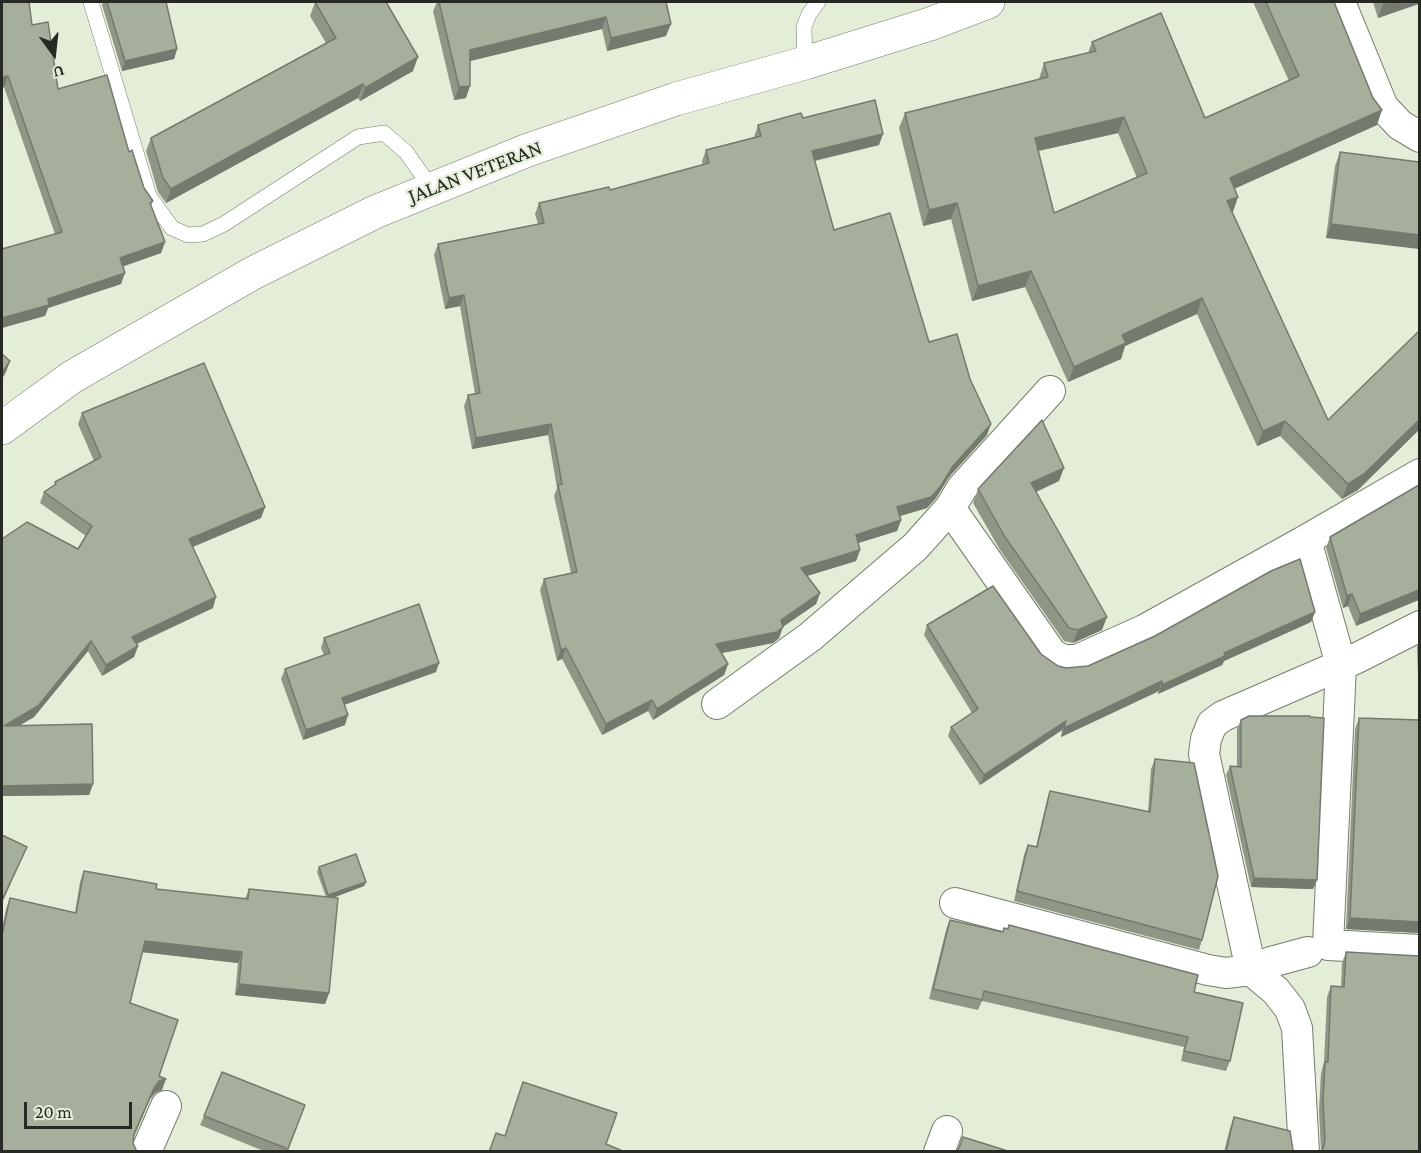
<!DOCTYPE html>
<style>
body{margin:0}
#map{position:relative;width:1421px;height:1153px;overflow:hidden;background:#e3edd8;font-family:"Crimson Pro",serif}
canvas{display:block}
.frame{position:absolute;inset:0;border:3px solid #272a23;pointer-events:none}
.north{position:absolute;left:24px;top:24px;width:60px;height:60px;-webkit-text-stroke:4px #e3edd8;paint-order:stroke;rotate:165deg;font-size:16px;font-weight:700;line-height:24px;text-align:center;color:#272a23}
.north::after{content:'';display:block;margin:auto;width:21px;height:27px;background:#272a23;clip-path:polygon(50% 0,100% 100%,50% 72%,0 100%)}
.scale{position:absolute;left:24px;top:1102px;width:108px;height:27px;box-sizing:border-box;border:3px solid #272a23;border-top:0;padding-left:8px;font-size:18px;line-height:21px;white-space:nowrap;color:#272a23;-webkit-text-stroke:4px #e3edd8;paint-order:stroke}
</style>
<div id="map">
<canvas width="1421" height="1153"></canvas>
<div class="frame"></div>
<div class="north">U</div>
<div class="scale">20 m</div>
</div>
<script>
const g = document.querySelector('canvas').getContext('2d');
g.lineJoin = 'round';
const shape = rows => new Path2D(rows.map(r => 'M' + r).join(''));
function trace(path, color, width, dash) { g.strokeStyle = color; g.lineWidth = width; g.lineCap = dash ? 'butt' : 'round'; g.setLineDash(dash || []); g.stroke(path); }
function fillPath(path, color) { g.fillStyle = color; g.fill(path, 'evenodd'); }
function drawText(font, color, halo, rows, align = 'center') {
  g.font = font + ' "Crimson Pro",serif'; g.lineWidth = 4.5; g.setLineDash([]); g.textBaseline = 'middle'; g.strokeStyle = halo; g.fillStyle = color; for (const [text, x, y, turn = 0] of rows) {
    g.save(); g.translate(x, y); g.rotate((+turn || 0) * Math.PI / 180); g.textAlign = isNaN(turn) ? turn : align; if (halo) g.strokeText(text, 0, 0); g.fillText(text, 0, 0); g.restore();
  }
}
const lane = shape([
 [91,2,149,196,172,228,188,235,203,234,224,224,358,137,384,133,406,152,432,189],
 [805,63,804,27,809,14,818,2]
]);
const street = shape([
 [1340,2,1383,107,1400,125,1420,137],
 [950,508,962,488,1050,391],
 [1306,540,1341,665,1328,945,1420,950],
 [717,704,810,637,915,547,950,508,1052,654,1063,660,1077,660,1144,630,1306,540,1420,474],
 [955,903,1208,970,1226,973,1251,970,1271,962,1308,952],
 [146,1152,166,1106],
 [939,1152,947,1131],
 [1304,1152,1297,1028,1290,1009,1276,991,1251,970,1204,754,1206,739,1212,724,1223,716,1357,658,1420,626]
]);
const highway = shape([
 [2,428,72,377,253,273,375,212,528,150,676,99,805,63,930,24,988,2]
]);
trace(lane, '#757e6b', 16);
trace(street, '#757e6b', 32);
trace(highway, '#757e6b', 34);
trace(lane, '#fff', 15);
trace(street, '#fff', 30);
trace(highway, '#fff', 33);
fillPath(shape([
 [103,2,166,2,177,49,174,59,122,71,102,5],
 [315,2,413,71,360,101,358,98,166,203,158,192,146,151,151,138,326,43,310,16],
 [437,2,666,2,666,36,607,51,602,29,470,61,466,98,454,100,433,11],
 [1253,2,1334,2,1377,125,1235,188,1232,212,1358,490,1342,499,1280,436,1257,446,1197,314,1125,346,1121,359,1068,382,1025,287,972,301,951,219,923,226,899,128,905,113,1039,79,1044,63,1088,53,1092,42,1205,118,1289,81],
 [1118,133,1137,178,1054,213,1038,151],
 [1373,2,1419,2,1378,18],
 [32,25,58,89,129,152,144,188,153,201,151,205,165,242,161,253,123,266,121,284,48,308,45,316,55,234,4,87,2,88],
 [803,118,879,145,815,161,834,230,929,342,987,435,949,477,936,498,927,508,900,516,901,520,897,531,858,543,860,550,856,561,807,576,820,593,816,604,782,627,779,638,773,643,721,653,728,664,724,675,653,720,648,711,602,735,562,659,557,661,540,590,544,579,571,573,554,496,557,488,548,435,472,449,464,406,468,395,475,394,460,306,445,309,434,255,438,244,538,224,535,214,539,203,610,190,703,165,702,161,706,150,754,137,758,125],
 [1340,152,1419,162,1326,238,1335,166],
 [82,413,265,507,261,518,193,547,213,608,137,644,138,646,134,657,102,676,88,651,34,717,18,726,93,784,89,795,2,796,27,522,78,549,86,536,40,503,44,492,54,486,55,482,94,461,78,424],
 [1059,481,1036,492,1102,630,1073,643,1064,641,1000,550,973,503,978,489],
 [1419,485,1356,626,1348,606,1343,608,1326,548,1330,537],
 [1315,612,1311,622,1224,661,1222,665,1158,694,1159,691,1061,737,1062,730,980,785,948,736,951,727,972,713,924,635,927,625,1041,654,1058,666,1066,668,1088,666],
 [324,638,436,672,344,705,345,725,303,740,281,679,285,669,324,655,321,648],
 [1419,640,1419,675,1418,675,1417,647],
 [1359,718,1419,720,1419,933,1346,929,1355,729],
 [1241,720,1317,880,1313,889,1251,887,1226,775,1230,766,1237,767,1237,729],
 [1155,759,1202,940,1199,950,1014,901,1024,855,1028,845,1036,847,1047,800,1050,791,1148,812,1151,769],
 [319,867,366,882,364,886,332,898,329,993,325,1004,235,995,238,963,142,952,130,1003,159,1076,162,1090,155,1093,150,1099,134,1137,133,1143,2,1152,2,929,6,909,10,898,75,913,80,882,84,871,156,889,245,899,249,889,326,897,317,872],
 [950,920,1002,932,1008,929,1009,925,1194,992,1230,1061,1226,1071,1181,1061,1184,1047,982,1001,978,1010,929,999,946,930],
 [1346,952,1419,1152,1321,1152,1319,1110,1321,1073,1324,1062,1327,997,1331,986,1341,986,1342,963],
 [305,1105,287,1152,266,1152,200,1125,204,1116],
 [1234,1117,1293,1150,1294,1152,1224,1152,1230,1128]
]), '#8f9686');
fillPath(shape([
 [1391,2,1419,2,1419,4,1378,18,1383,4],
 [606,17,602,29,466,62,470,50],
 [671,24,666,36,607,51,611,38],
 [177,49,174,59,122,71,125,61],
 [418,57,413,71,360,101,365,88],
 [8,76,4,87,2,88,2,77],
 [363,84,358,98,166,203,171,189],
 [470,86,466,98,454,100,459,87],
 [1382,110,1377,125,1225,193,1230,178],
 [1124,117,1118,133,1029,153,1035,138],
 [883,134,879,145,808,162,812,151],
 [1238,197,1233,212,1222,217,1227,201],
 [957,203,951,219,923,226,929,210],
 [1331,224,1419,235,1419,249,1326,238],
 [165,242,161,253,116,269,120,258],
 [1031,271,1025,287,972,301,978,286],
 [125,273,121,284,48,308,45,316,2,328,2,318,48,299],
 [464,295,460,306,445,309,449,298],
 [1202,298,1197,314,1125,346,1121,359,1068,382,1074,367,1122,335],
 [10,361,6,372,2,379,2,373],
 [1419,420,1419,430,1358,490,1342,499,1348,484],
 [1285,421,1280,436,1257,446,1263,431],
 [551,424,548,435,472,449,476,438],
 [991,424,987,435,949,477,936,498,927,508,893,518,897,507,953,466],
 [1064,468,1059,481,1027,496,1031,483],
 [265,507,261,518,185,550,189,539],
 [901,520,897,531,852,545,856,535],
 [860,550,856,561,797,579,801,568],
 [1419,590,1419,600,1356,626,1360,614],
 [820,593,816,604,777,631,781,620],
 [1352,594,1348,606,1343,608,1347,596],
 [216,597,213,608,129,647,132,637],
 [1315,612,1311,622,1224,661,1222,665,1158,694,1162,685,1224,653],
 [1107,617,1102,630,1073,643,1078,630],
 [783,627,779,638,773,643,712,655,716,644],
 [91,641,88,651,34,717,2,736,4,726],
 [138,646,134,657,102,676,106,665],
 [566,648,562,659,557,661,561,650],
 [439,663,436,672,338,707,342,698],
 [728,664,724,675,653,720,657,709],
 [1162,681,1159,691,1061,737,1064,728],
 [652,700,648,711,602,735,606,724],
 [348,715,345,725,303,740,306,730],
 [1066,721,1062,730,980,785,984,775],
 [93,784,89,795,2,796,2,786],
 [27,847,23,856,2,903,2,900],
 [1254,878,1317,880,1313,889,1251,887],
 [366,882,364,886,327,900,328,895],
 [1350,918,1419,922,1419,933,1346,929],
 [145,941,242,952,238,963,141,952],
 [239,984,329,993,325,1004,235,995],
 [166,1079,162,1090,155,1093,150,1099,130,1145,154,1088,159,1081]
]), '#747a6d');
const building = shape([
 [2,2,29,2,32,25,48,22,58,89,107,75,129,152,132,150,144,188,153,201,150,203,165,242,120,258,125,273,48,299,49,305,2,318,2,249,62,232,8,76,2,77,2,2],
 [107,2,166,2,177,49,125,61,107,2],
 [315,2,386,2,418,57,365,88,363,84,171,189,163,178,151,138,336,38,315,2],
 [439,2,666,2,671,24,611,38,606,17,470,50,470,86,459,87,439,2],
 [1266,2,1334,2,1373,98,1382,110,1230,178,1238,197,1227,201,1328,420,1419,331,1419,420,1364,474,1348,484,1285,421,1263,431,1202,298,1122,335,1126,343,1074,367,1031,271,978,286,957,203,929,210,905,113,1048,77,1044,63,1096,51,1092,42,1161,13,1205,118,1299,76,1266,2],
 [1124,117,1147,173,1054,213,1035,138,1124,117],
 [875,100,883,134,812,151,834,230,890,213,929,342,957,334,970,379,991,424,953,466,940,487,931,497,897,507,901,520,856,535,860,550,801,568,820,593,781,620,783,627,777,632,716,644,728,664,657,709,652,700,606,724,566,648,561,650,544,579,577,572,558,485,562,484,551,424,476,438,468,395,480,393,464,295,449,298,438,244,544,223,539,203,609,187,610,190,709,163,706,150,761,136,758,125,801,113,803,118,875,100],
 [1340,152,1419,162,1419,235,1331,224,1340,152],
 [2,354,10,361,2,373,2,354],
 [204,363,265,507,189,539,216,597,132,637,138,646,106,665,91,641,38,706,4,726,92,724,93,784,2,786,2,539,27,522,78,549,92,526,44,492,56,484,55,482,101,457,82,413,204,363],
 [1042,420,1064,468,1031,483,1107,617,1078,630,1069,628,1005,537,978,489,1042,420],
 [1419,485,1419,590,1360,614,1352,594,1347,596,1330,537,1419,485],
 [1300,559,1315,612,1224,653,1225,656,1162,685,1162,681,1064,728,1066,721,984,775,951,727,978,709,927,625,993,586,1041,654,1058,666,1066,668,1088,666,1155,636,1271,571,1300,559],
 [419,604,439,663,342,698,348,715,306,730,285,669,330,653,324,638,419,604],
 [1249,716,1310,716,1310,717,1324,718,1317,880,1254,878,1230,766,1241,767,1241,720,1249,716],
 [1359,718,1419,720,1419,922,1350,918,1359,718],
 [1155,759,1194,763,1218,876,1202,940,1017,891,1028,845,1037,847,1050,791,1150,812,1155,759],
 [2,835,27,847,2,900,2,835],
 [356,854,366,882,328,895,319,867,356,854],
 [84,871,157,884,156,889,248,899,249,889,338,898,329,993,239,984,242,952,145,941,130,1003,178,1020,159,1076,166,1079,159,1081,154,1088,134,1134,133,1143,137,1152,2,1152,2,935,10,898,76,913,84,871],
 [950,920,1003,932,1004,928,1008,929,1009,925,1198,975,1194,992,1243,1003,1230,1061,1184,1051,1188,1037,984,991,982,1000,933,989,950,920],
 [1346,952,1419,956,1419,1152,1321,1152,1323,1149,1325,1141,1323,1100,1325,1062,1328,1062,1331,986,1344,987,1346,952],
 [222,1072,305,1105,288,1149,204,1116,222,1072],
 [523,1082,617,1113,606,1144,625,1152,489,1152,496,1133,505,1136,523,1082],
 [1234,1117,1290,1131,1293,1150,1294,1152,1226,1152,1234,1117],
 [963,1137,1011,1152,955,1152,959,1148,963,1137]
]);
fillPath(building, '#a6af9c');
trace(building, '#747a6d', 1.5);
drawText('21px', '#272a23', '#e3edd8', [
 ["JALAN VETERAN",475,172,-21]
]);
</script>
